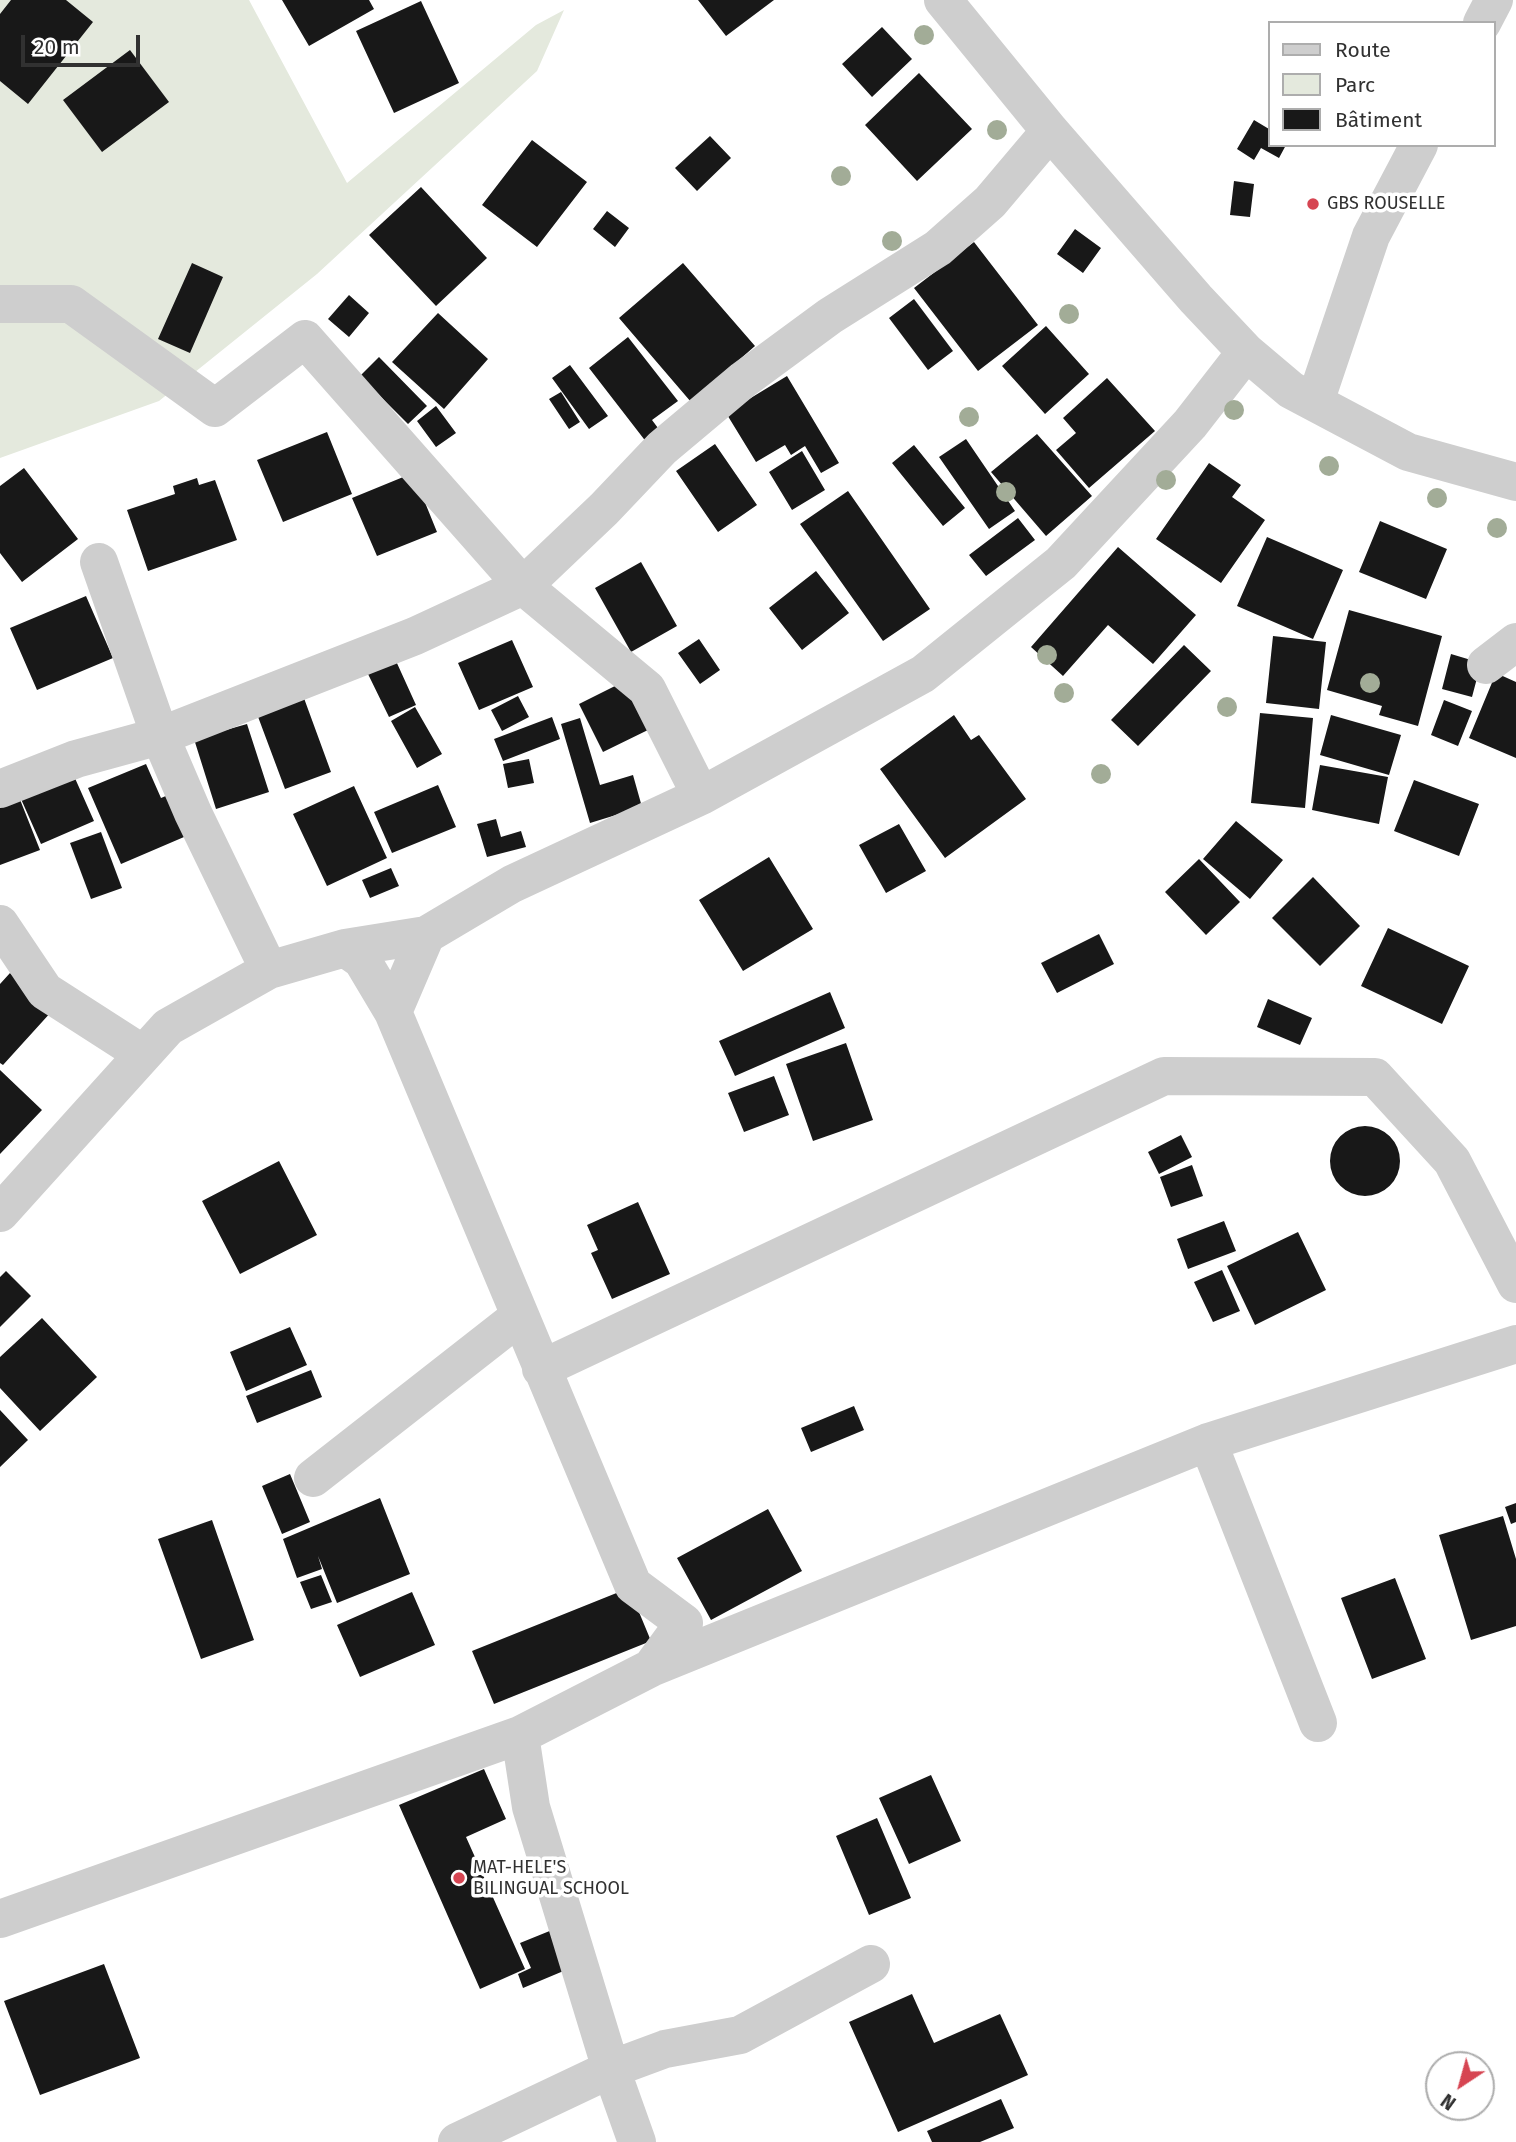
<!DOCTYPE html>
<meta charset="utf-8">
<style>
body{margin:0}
#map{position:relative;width:1516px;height:2142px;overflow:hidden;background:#fff;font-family:"Fira Sans",sans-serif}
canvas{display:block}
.legend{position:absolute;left:1268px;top:21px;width:228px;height:126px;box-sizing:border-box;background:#fff;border:2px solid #adadad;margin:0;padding:9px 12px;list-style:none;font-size:21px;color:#313131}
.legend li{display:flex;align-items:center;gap:14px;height:35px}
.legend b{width:35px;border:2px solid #adadad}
.north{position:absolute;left:1425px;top:2051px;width:70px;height:70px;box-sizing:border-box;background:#fff;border:2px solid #adadad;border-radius:50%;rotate:216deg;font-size:19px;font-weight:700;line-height:28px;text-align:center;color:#313131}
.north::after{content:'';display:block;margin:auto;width:24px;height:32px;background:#d64552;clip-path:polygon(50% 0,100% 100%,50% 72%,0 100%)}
.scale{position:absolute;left:21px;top:35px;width:119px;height:32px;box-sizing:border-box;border:4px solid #313131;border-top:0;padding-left:9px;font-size:21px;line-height:24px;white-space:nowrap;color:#313131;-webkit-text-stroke:5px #fff;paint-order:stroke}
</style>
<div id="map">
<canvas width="1516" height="2142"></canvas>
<ul class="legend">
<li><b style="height:9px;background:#cecece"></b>Route</li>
<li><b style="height:19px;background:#e4e9dd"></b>Parc</li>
<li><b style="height:19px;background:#181818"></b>Bâtiment</li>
</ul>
<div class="north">N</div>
<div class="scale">20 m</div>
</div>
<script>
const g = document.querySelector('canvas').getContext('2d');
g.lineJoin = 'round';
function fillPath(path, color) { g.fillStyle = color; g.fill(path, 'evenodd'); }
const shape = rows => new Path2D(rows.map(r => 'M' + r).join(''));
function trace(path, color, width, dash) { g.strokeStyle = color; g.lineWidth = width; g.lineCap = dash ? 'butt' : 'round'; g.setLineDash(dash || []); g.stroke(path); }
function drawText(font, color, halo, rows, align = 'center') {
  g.font = font + ' "Fira Sans",sans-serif'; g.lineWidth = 7; g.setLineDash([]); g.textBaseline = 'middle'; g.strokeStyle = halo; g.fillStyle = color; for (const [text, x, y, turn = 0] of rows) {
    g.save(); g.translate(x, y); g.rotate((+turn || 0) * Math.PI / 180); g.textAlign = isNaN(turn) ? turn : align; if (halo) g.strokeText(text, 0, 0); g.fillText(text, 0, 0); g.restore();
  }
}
fillPath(shape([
 [0,0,249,0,347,183,536,25,564,10,537,71,317,274,159,401,0,458]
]), '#e4e9dd');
fillPath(shape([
 [11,0,66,0,93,22,28,104,0,81,0,14],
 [282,0,369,0,374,9,309,46],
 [698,0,774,0,726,36],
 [421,1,459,83,394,113,356,31],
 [882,27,912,59,872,97,842,64],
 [130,50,169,102,102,152,63,100],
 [919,73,972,129,917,181,865,125],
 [1254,120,1269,129,1269,145,1286,145,1279,158,1261,148,1254,160,1237,149],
 [710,136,731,158,697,191,675,168],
 [532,140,587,182,537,247,482,205],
 [1234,181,1254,184,1250,217,1230,215],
 [421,187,487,258,436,306,369,235],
 [607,211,629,228,615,247,593,229],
 [1075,229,1101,248,1083,273,1057,254],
 [974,242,1038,325,978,371,914,288],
 [192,263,223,277,190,353,158,339],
 [683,263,755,346,691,402,619,318],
 [349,295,369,313,349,337,328,319],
 [914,299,953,351,928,370,889,318],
 [438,313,488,359,444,409,392,362],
 [1046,326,1089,374,1045,414,1002,366],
 [628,337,678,401,652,420,661,432,647,443,589,368],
 [379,357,427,406,408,424,360,376],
 [570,365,608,416,589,429,552,378],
 [787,376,839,463,821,473,805,446,791,455,785,445,756,462,726,413],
 [1107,378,1155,431,1089,488,1056,450,1076,433,1063,418],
 [561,392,580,422,569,429,549,399],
 [436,406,456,433,436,447,417,421],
 [327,432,352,494,283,522,257,460],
 [1037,434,1092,496,1046,536,991,472],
 [966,439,1015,511,989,529,939,457],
 [715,444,757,505,718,532,676,471],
 [914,445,965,508,943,526,892,463],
 [802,451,825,490,792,510,769,472],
 [1209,463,1241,485,1232,497,1265,520,1221,583,1156,539],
 [24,468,78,539,22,582,0,553,0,486],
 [413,473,437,532,377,556,352,498],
 [197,478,199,485,215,480,237,540,148,571,127,510,175,494,173,486],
 [848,491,930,609,883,641,800,524],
 [1018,518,1035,540,986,576,969,555],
 [1380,521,1447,549,1426,599,1359,572],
 [1267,537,1343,570,1313,639,1237,606],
 [1118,547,1196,615,1153,664,1108,625,1063,676,1031,647],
 [641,562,677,626,631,652,595,588],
 [816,571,849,613,802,650,769,608],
 [86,596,113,658,37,690,10,628],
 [1349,610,1442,636,1418,726,1379,715,1382,706,1327,690],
 [1273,636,1326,642,1319,709,1266,703],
 [699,639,720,670,700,684,678,653],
 [512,640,533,687,479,710,458,663],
 [1184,645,1211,671,1138,746,1111,720],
 [1451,654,1481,663,1472,697,1442,689],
 [396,661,416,705,389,717,368,674],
 [1496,673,1516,682,1516,758,1469,738],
 [625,681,650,729,603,752,579,704],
 [301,690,331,772,285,789,254,706],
 [518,696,529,717,502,731,491,710],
 [1444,700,1472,711,1458,746,1431,735],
 [415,707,442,754,417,768,391,721],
 [1260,713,1313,718,1305,808,1251,803],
 [954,715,971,740,979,735,1026,799,945,858,880,769],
 [1331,715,1401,735,1389,775,1320,755],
 [552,717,560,739,503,761,494,739],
 [580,718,600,785,633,775,642,807,590,823,561,724],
 [247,724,269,792,216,809,194,739],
 [529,759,534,783,508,788,503,764],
 [146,764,161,798,173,793,191,834,121,864,88,788],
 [1320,765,1388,777,1379,824,1312,810],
 [70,767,94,821,41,844,17,790],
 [1414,780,1479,804,1459,856,1394,831],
 [438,785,456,827,392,853,374,812],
 [354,786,387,858,327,886,293,814],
 [19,797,40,850,0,865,0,805],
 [496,819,501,837,521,831,526,847,487,857,477,824],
 [1236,821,1283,860,1250,899,1203,859],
 [899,824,926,871,886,893,859,845],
 [101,832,122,888,91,899,70,843],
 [769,857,813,929,743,971,699,900],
 [1199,859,1240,902,1206,935,1165,892],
 [391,868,399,886,370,898,362,880],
 [1313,877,1360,926,1320,966,1272,918],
 [1388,928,1469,966,1442,1024,1361,986],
 [1099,934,1114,964,1057,993,1041,963],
 [10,973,52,1011,3,1065,0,1063,0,984],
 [830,992,845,1028,735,1076,719,1041],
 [1268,999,1312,1018,1300,1045,1257,1027],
 [846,1043,873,1120,813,1141,786,1064],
 [0,1070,42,1110,0,1154],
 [774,1076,789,1115,744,1132,728,1093],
 '1330 1161a35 35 0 1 1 70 0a35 35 0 1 1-70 0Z',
 [1181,1135,1192,1157,1159,1174,1148,1152],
 [279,1161,317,1235,240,1274,202,1201],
 [1192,1165,1203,1196,1171,1207,1160,1177],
 [638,1202,670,1274,612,1299,591,1253,598,1250,587,1225],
 [1224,1221,1236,1251,1188,1269,1177,1239],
 [1298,1232,1326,1290,1255,1325,1227,1266],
 [1222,1270,1240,1311,1213,1322,1194,1282],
 [6,1271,31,1296,0,1327,0,1277],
 [42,1318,97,1377,40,1431,0,1388,0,1357],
 [290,1327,307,1365,246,1391,230,1352],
 [311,1370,322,1397,257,1423,246,1396],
 [854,1406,864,1430,811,1452,801,1428],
 [0,1410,28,1440,0,1467],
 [290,1474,310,1522,282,1534,262,1486],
 [380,1498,410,1574,337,1603,318,1556,322,1569,297,1578,283,1539],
 [1516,1503,1516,1522,1511,1524,1505,1507],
 [768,1509,802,1571,711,1620,677,1558],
 [1503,1516,1516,1559,1516,1626,1471,1640,1439,1535],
 [212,1520,254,1640,201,1659,158,1539],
 [321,1575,332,1602,311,1609,300,1582],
 [1395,1578,1426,1659,1372,1679,1341,1598],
 [629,1588,651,1641,494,1704,472,1651],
 [412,1592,435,1645,360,1677,337,1625],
 [484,1769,506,1819,466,1837,525,1969,480,1989,399,1805],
 [931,1775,961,1841,909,1864,879,1798],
 [877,1818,911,1898,869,1915,836,1836],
 [557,1928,573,1967,523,1988,518,1974,531,1968,520,1943],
 [104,1964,140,2058,40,2095,4,2001],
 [912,1994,934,2043,1000,2014,1028,2075,898,2132,849,2022],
 [1001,2099,1014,2128,980,2142,932,2142,927,2131]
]), '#181818');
trace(shape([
 [943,0,1050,131,1196,299,1246,352,1291,390,1408,452,1516,482],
 [1482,23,1494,0],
 [0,304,71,304,215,408,305,339,523,586,647,689,701,796],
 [1315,402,1371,236,1419,145],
 [99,562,160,736,193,813,269,970],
 [1486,665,1516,642],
 [0,789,76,759,160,736,415,636,523,586,604,509,662,448,743,380,830,316,938,248,990,202,1050,131],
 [0,924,45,991,143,1054],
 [345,948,362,960,393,1012,633,1585,684,1623,651,1668],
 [393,1012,426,935],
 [0,1213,168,1027,269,970,345,948,426,935,512,884,701,796,923,674,1061,563,1190,424,1246,352],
 [541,1369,1164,1076,1375,1077,1452,1161,1516,1284],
 [1208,1442,1318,1723],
 [313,1478,520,1316],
 [520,1735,531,1807,611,2069,665,2049,740,2035,871,1964],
 [0,1919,520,1735,651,1668,1208,1442,1516,1344],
 [457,2142,611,2069,637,2142]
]), '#cecece', 38);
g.fillStyle = '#a2ac97';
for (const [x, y] of [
 [924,35],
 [997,130],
 [841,176],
 [892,241],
 [1069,314],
 [1234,410],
 [969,417],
 [1329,466],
 [1166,480],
 [1006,492],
 [1437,498],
 [1497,528],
 [1047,655],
 [1370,683],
 [1064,693],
 [1227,707],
 [1101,774]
]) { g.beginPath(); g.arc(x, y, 10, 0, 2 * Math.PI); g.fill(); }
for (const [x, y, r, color] of [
 [1313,204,7,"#d64552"],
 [459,1878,7,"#d64552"]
]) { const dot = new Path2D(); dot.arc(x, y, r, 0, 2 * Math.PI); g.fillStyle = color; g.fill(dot); trace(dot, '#fff', 2.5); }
drawText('18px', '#313131', '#fff', [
 ["GBS ROUSELLE",1327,204],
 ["MAT-HELE'S",473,1868],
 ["BILINGUAL SCHOOL",473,1889]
], 'left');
</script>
